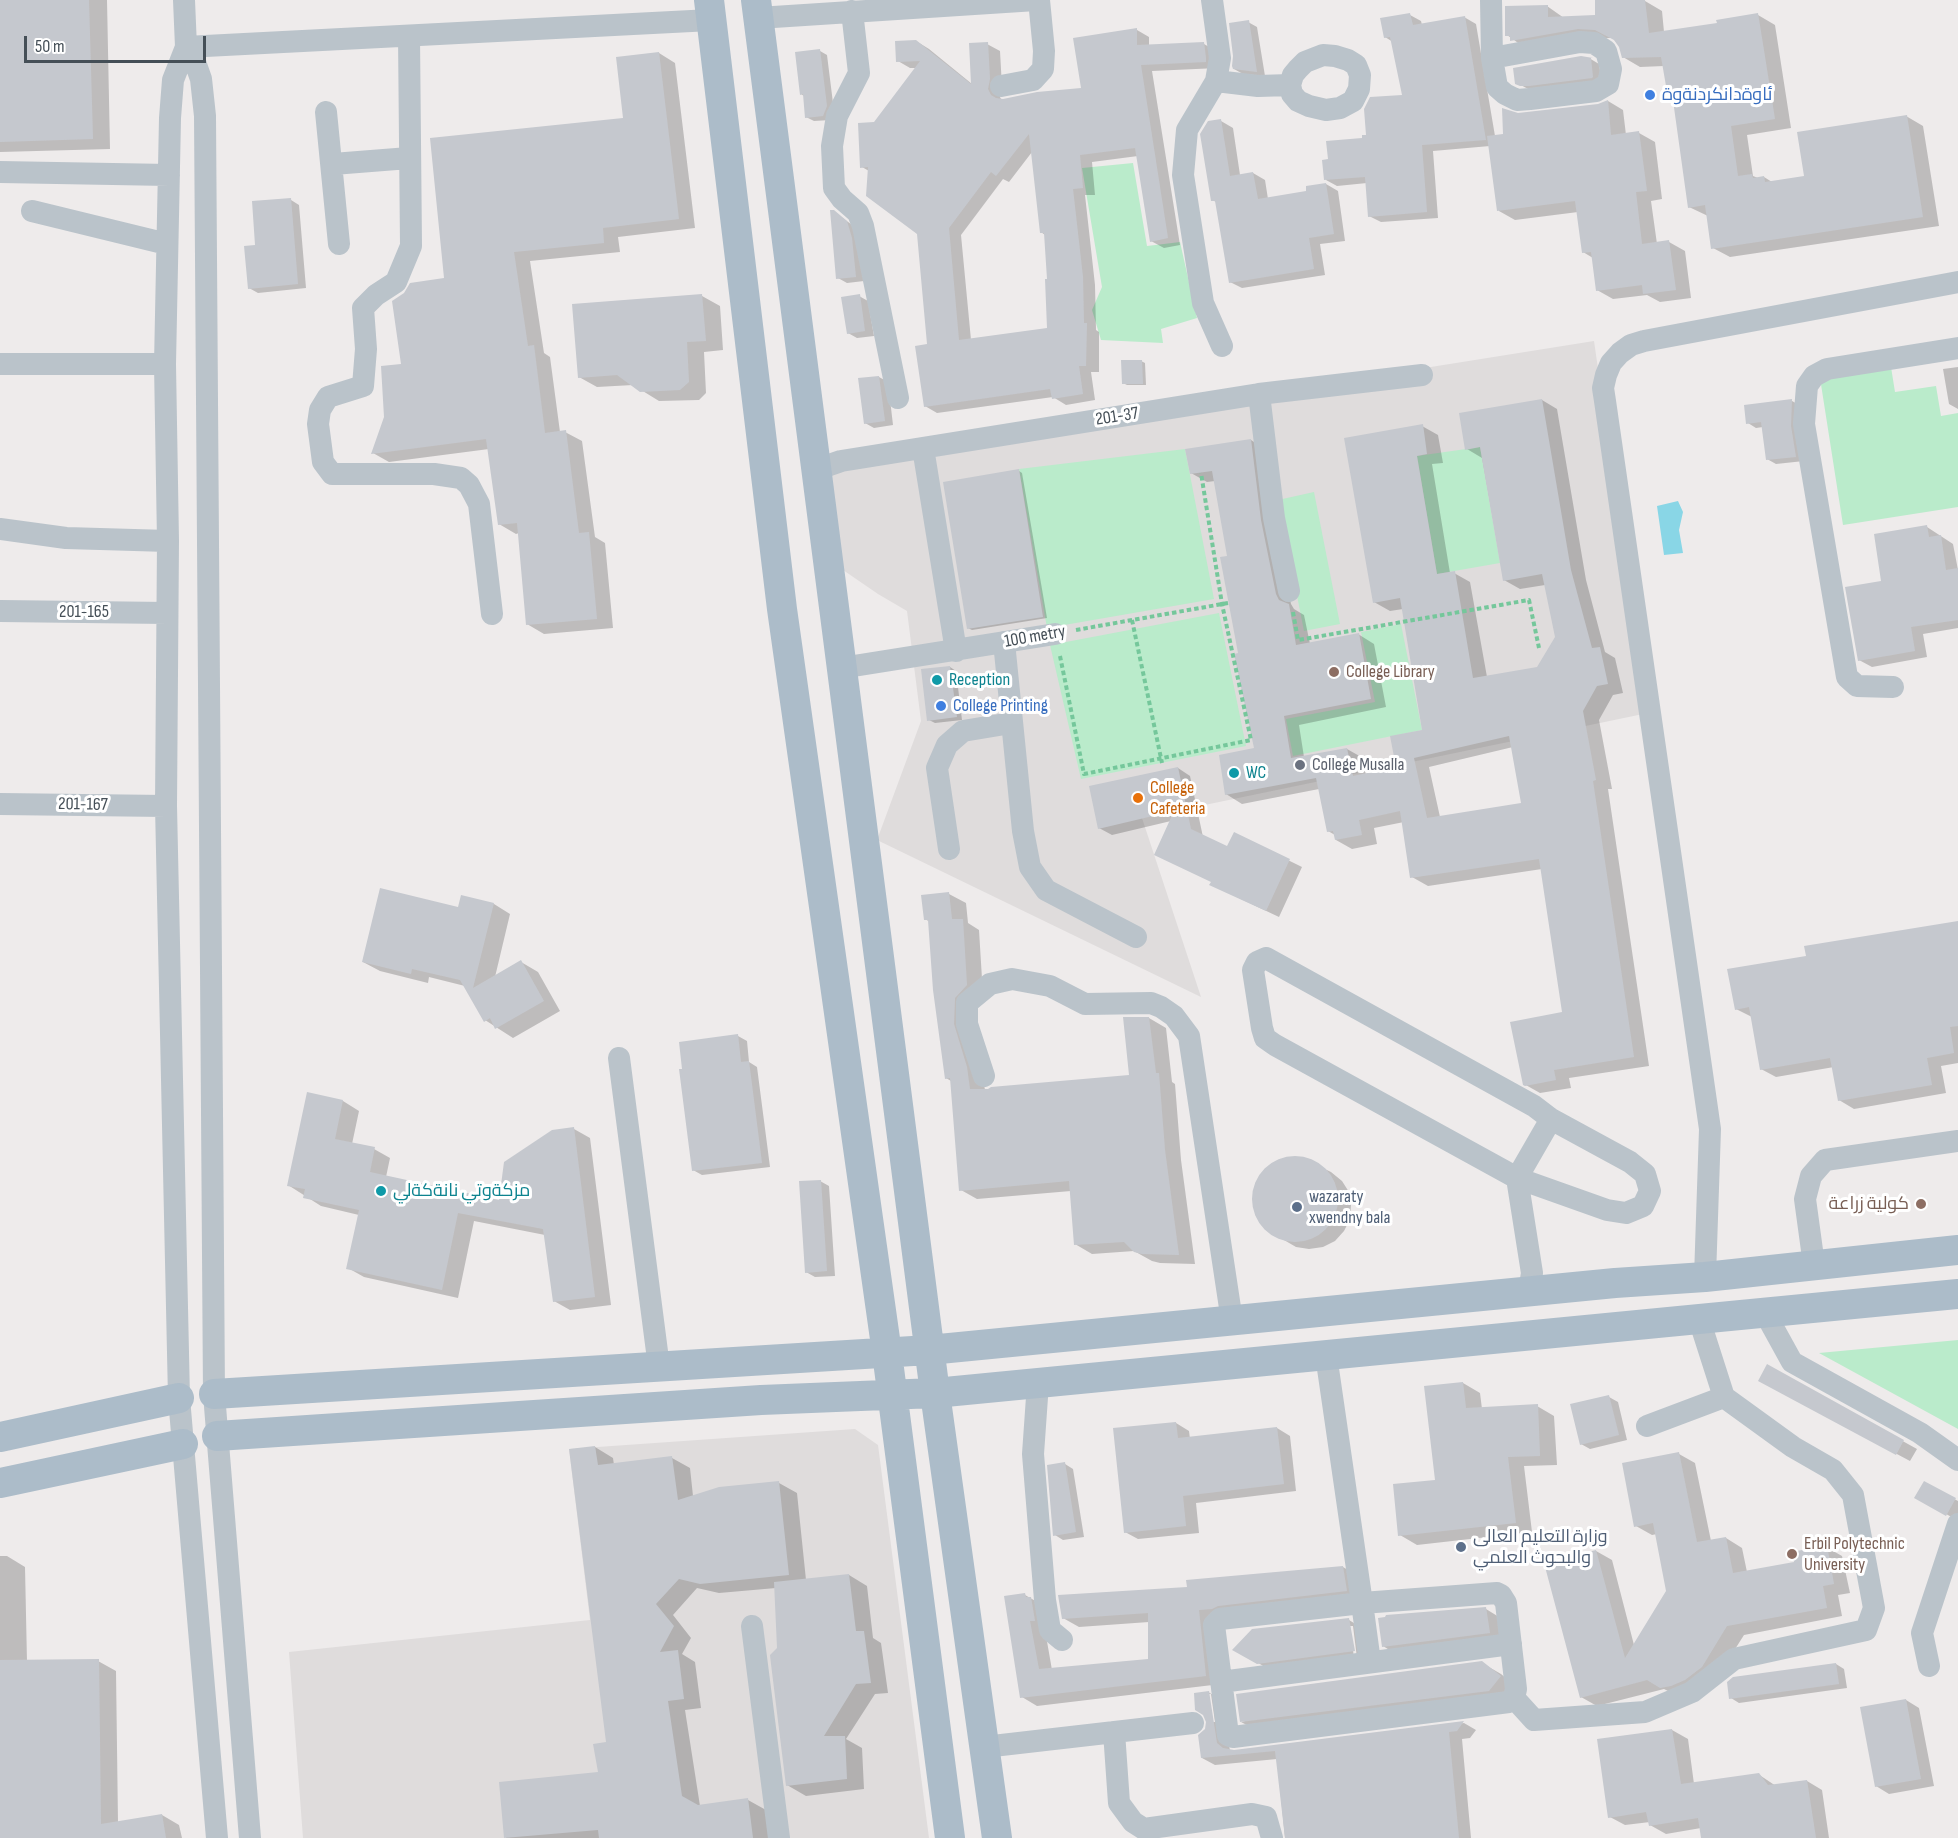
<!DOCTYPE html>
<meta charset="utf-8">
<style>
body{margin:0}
#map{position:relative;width:1958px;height:1838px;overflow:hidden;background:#eeebeb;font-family:"Sofia Sans Condensed",sans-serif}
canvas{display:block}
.scale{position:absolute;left:24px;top:36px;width:182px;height:27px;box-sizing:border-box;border:3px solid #454f57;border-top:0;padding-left:8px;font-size:18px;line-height:21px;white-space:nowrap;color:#454f57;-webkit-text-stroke:4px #fff;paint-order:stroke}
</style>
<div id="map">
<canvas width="1958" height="1838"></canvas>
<div class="scale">50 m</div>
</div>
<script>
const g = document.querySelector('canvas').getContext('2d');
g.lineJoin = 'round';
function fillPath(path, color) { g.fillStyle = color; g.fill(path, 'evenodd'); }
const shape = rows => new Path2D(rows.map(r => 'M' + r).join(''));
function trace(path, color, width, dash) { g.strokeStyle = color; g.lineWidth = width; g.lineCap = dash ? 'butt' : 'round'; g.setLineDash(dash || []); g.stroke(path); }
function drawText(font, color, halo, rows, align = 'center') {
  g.font = font + ' "Sofia Sans Condensed",Cairo,sans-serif'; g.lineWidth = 6; g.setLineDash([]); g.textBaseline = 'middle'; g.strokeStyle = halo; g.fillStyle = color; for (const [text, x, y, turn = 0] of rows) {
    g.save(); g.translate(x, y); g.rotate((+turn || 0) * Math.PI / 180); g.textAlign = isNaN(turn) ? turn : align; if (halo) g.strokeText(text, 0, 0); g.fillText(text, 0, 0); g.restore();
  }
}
fillPath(shape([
 [1594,341,1648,713,1142,818,1201,997,877,840,921,721,907,611,878,594,827,559,815,470,841,461],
 [855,1429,878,1445,929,1838,303,1838,289,1652,590,1620,569,1449]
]), '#dfdcdc');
fillPath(shape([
 [1133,163,1147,246,1180,242,1197,318,1161,329,1163,343,1101,340,1092,310,1102,287,1082,168],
 [1891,367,1895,392,1936,386,1941,416,1958,413,1958,507,1843,525,1820,378],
 [1480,447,1500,563,1437,574,1417,456],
 [1185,449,1214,599,1047,628,1019,469],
 [1314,492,1340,624,1304,631,1278,500],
 [1219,613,1246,746,1081,779,1050,645],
 [1401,624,1422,730,1293,756,1286,719,1375,702,1361,632],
 [1958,1340,1958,1429,1819,1353]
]), '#baebcb');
fillPath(shape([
 [1678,501,1683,512,1679,530,1683,553,1664,555,1657,506]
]), '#89d6e6');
fillPath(shape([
 [0,0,107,0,110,149,0,152],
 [1645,1,1662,11,1664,32,1718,24,1758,15,1775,25,1791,128,1747,135,1753,176,1758,178,1764,177,1772,182,1806,177,1906,116,1923,126,1939,226,1730,257,1713,248,1708,216,1689,207,1672,88,1668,85,1664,66,1640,67,1623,57,1620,47,1613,38,1596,38,1528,50,1507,35,1547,6,1564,18,1596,17],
 [1410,15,1421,21,1422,25,1464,17,1476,24,1495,136,1504,136,1518,115,1598,106,1608,101,1623,110,1626,135,1639,133,1655,142,1662,199,1651,201,1657,244,1669,242,1685,251,1691,298,1660,302,1647,295,1613,299,1597,290,1593,258,1583,252,1578,212,1515,220,1499,211,1490,146,1433,151,1438,218,1381,222,1369,216,1367,183,1337,186,1326,180,1330,161,1364,140,1404,96,1393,42,1385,37],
 [1248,22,1257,27,1265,76,1243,74,1234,69],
 [1137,30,1149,37,1149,46,1204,44,1216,51,1218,68,1152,71,1180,245,1164,248,1151,241,1138,156,1092,162,1095,195,1085,195,1095,285,1096,330,1099,332,1099,372,1091,372,1095,400,1066,405,1053,397,937,413,925,406,928,346,918,233,869,171,862,167,874,123,917,68,910,68,898,61,916,41,929,49,972,84,987,44,1000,51,1002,87,1000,97,1002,101,1082,89,1075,39],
 [1032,152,1041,232,1045,235,1049,280,1049,329,971,340,961,235,1003,179,1009,182],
 [820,51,827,55,834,111,831,120,814,121,806,117,804,96,801,94],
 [659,53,675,63,695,228,618,237,620,252,530,261,544,353,550,357,560,432,565,432,582,441,595,537,605,543,613,628,544,634,527,624,519,533,516,534,499,524,489,449,389,462,373,453,403,365,446,280,625,120],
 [1589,58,1599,64,1602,82,1530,90,1517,83],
 [1221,121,1233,128,1240,175,1253,173,1265,180,1268,199,1308,192,1326,184,1338,191,1345,241,1320,244,1325,275,1242,288,1230,282,1217,203,1213,200],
 [291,200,299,205,306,288,258,293,249,288,257,246],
 [833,211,855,227,864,281,847,283,838,278],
 [702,296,720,306,723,350,704,352,706,393,699,400,659,401,633,385,597,387,579,377],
 [859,296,868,301,874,336,857,338,848,333],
 [1141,361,1145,363,1146,385,1127,385,1123,383],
 [1958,367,1958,409,1949,404,1943,369],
 [879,377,888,382,893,425,874,428,865,423],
 [1542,400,1557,409,1586,580,1605,652,1615,658,1623,693,1613,695,1599,720,1612,789,1608,789,1649,1066,1569,1078,1571,1088,1540,1093,1524,1084,1563,1013,1542,869,1428,886,1412,877,1404,822,1374,828,1377,844,1352,849,1336,840,1335,835,1328,831,1319,789,1242,804,1226,794,1255,749,1240,655,1229,557,1215,481,1207,482,1191,473,1251,440,1266,450,1276,530,1291,604,1294,609,1304,615,1310,644,1358,634,1374,644,1386,707,1299,725,1304,757,1347,749,1363,758,1366,775,1398,769,1423,731,1403,609,1390,611,1374,602,1422,426,1438,435,1443,463,1432,464,1450,573,1454,573,1470,582,1487,677,1538,668,1557,637,1545,585,1520,589,1504,580,1482,458,1467,449],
 [1513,747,1523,805,1440,817,1429,767],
 [1792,401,1801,406,1804,461,1776,464,1767,459,1763,427,1756,428,1748,423,1746,406],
 [1019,471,1022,473,1047,618,972,630,968,628],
 [1927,527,1953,544,1958,570,1958,628,1923,634,1927,657,1872,667,1859,660,1883,582],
 [950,667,956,671,962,720,935,723,929,720],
 [1178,768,1190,776,1203,837,1228,848,1235,834,1302,867,1279,917,1224,891,1212,882,1171,821,1112,835,1099,828],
 [949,894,966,903,968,923,979,930,983,995,971,1007,985,1090,1131,1077,1149,1018,1166,1028,1172,1082,1175,1084,1181,1160,1195,1264,1160,1263,1152,1261,1134,1251,1092,1254,1075,1244,1071,1191,977,1199,961,1190,951,1081,946,1078,930,922,925,919],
 [494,904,510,914,495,977,521,962,538,972,560,1011,513,1038,485,1020,465,986,429,977,428,983,380,971,363,962,459,909],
 [1958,923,1958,1063,1941,1066,1946,1093,1854,1109,1839,1100,1834,1067,1776,1077,1761,1069,1752,1017,1736,1009,1808,957],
 [738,1036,747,1041,749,1062,757,1067,770,1167,702,1175,693,1170],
 [308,1094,343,1101,359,1111,352,1144,374,1149,390,1158,386,1177,500,1201,574,1129,590,1138,611,1305,570,1310,554,1301,545,1235,474,1221,458,1298,364,1277,348,1268,359,1215,321,1206,288,1185],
 [1290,1158,1304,1159,1331,1172,1342,1181,1349,1192,1351,1205,1350,1219,1344,1231,1335,1241,1323,1247,1309,1249,1296,1247,1284,1240,1270,1232,1260,1222,1255,1209,1254,1195,1258,1182,1266,1170,1277,1162],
 [820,1181,829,1186,835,1276,815,1277,806,1272],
 [1767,1366,1917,1449,1910,1461,1773,1388],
 [1463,1383,1480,1393,1482,1409,1537,1406,1554,1416,1557,1465,1524,1466,1532,1532,1417,1545,1400,1535,1436,1481],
 [1609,1397,1618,1402,1627,1440,1590,1449,1581,1444],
 [1176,1423,1189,1431,1190,1439,1277,1428,1290,1436,1296,1491,1196,1503,1199,1533,1138,1539,1125,1532],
 [595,1447,613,1458,614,1465,672,1458,690,1468,693,1496,779,1483,797,1493,806,1580,849,1575,867,1586,873,1638,881,1643,888,1693,875,1694,846,1739,862,1748,864,1789,806,1796,787,1785,776,1588,719,1593,697,1588,673,1615,691,1638,682,1654,695,1662,701,1708,685,1710,700,1806,748,1800,766,1810,769,1838,506,1838,501,1783,600,1773,607,1743],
 [1679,1454,1695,1463,1711,1541,1726,1538,1742,1548,1747,1572,1796,1563,1826,1547,1842,1556,1850,1593,1838,1595,1842,1616,1744,1635,1718,1676,1678,1696,1664,1689,1597,1706,1581,1697,1596,1551,1612,1560,1634,1645,1668,1591,1657,1534,1652,1535,1636,1526],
 [1065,1464,1073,1469,1084,1537,1063,1540,1055,1535],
 [1924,1483,1958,1501,1958,1515,1955,1519,1916,1497],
 [0,1556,7,1556,25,1567,27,1662,98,1661,116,1671,118,1823,162,1815,179,1825,182,1838,0,1838],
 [1343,1567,1358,1576,1362,1599,1214,1618,1221,1684,1037,1706,1022,1697,1025,1595,1046,1607,1045,1630,1052,1670,1150,1660,1149,1622,1079,1627,1063,1618,1188,1588],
 [1486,1609,1499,1617,1503,1640,1396,1654,1383,1646,1386,1618],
 [1349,1620,1362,1628,1368,1658,1272,1671,1234,1649],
 [1350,1626,1353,1626,1357,1658,1354,1658],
 [1482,1663,1501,1674,1518,1688,1507,1701,1260,1732,1241,1722],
 [1836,1664,1844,1669,1847,1688,1739,1703,1731,1698],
 [1208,1692,1222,1700,1230,1751,1234,1752,1464,1723,1476,1730,1470,1738,1462,1739,1471,1838,1285,1838,1277,1759,1215,1765,1202,1758,1200,1736,1206,1730,1208,1722,1205,1714,1197,1709,1195,1694],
 [1208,1694,1211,1694,1215,1722,1212,1722],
 [1906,1700,1919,1708,1934,1786,1889,1794,1876,1786],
 [1672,1730,1688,1739,1694,1784,1758,1774,1776,1786,1807,1781,1822,1790,1829,1838,1703,1838,1701,1828,1666,1834,1650,1825,1650,1822,1625,1825,1610,1817,1599,1740]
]), '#0003');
fillPath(shape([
 [0,0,89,0,93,139,0,142],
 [1595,0,1645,0,1649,33,1717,23,1716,20,1758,13,1775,119,1731,126,1738,176,1752,174,1753,178,1764,176,1765,182,1804,176,1797,132,1907,115,1923,217,1711,249,1705,205,1688,208,1671,86,1666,86,1661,57,1622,58,1619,47,1614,40,1595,30,1578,29,1510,41,1510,36,1505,36,1505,6,1548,5,1548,17,1595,15],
 [1410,13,1413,25,1465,16,1486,140,1422,145,1427,212,1368,217,1365,177,1324,180,1322,160,1328,159,1326,141,1362,138,1362,135,1366,135,1364,109,1370,97,1402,95,1390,37,1384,38,1380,18],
 [1249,20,1257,72,1233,69,1232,66,1233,56,1229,23],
 [1137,28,1137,45,1204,42,1206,58,1206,62,1141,65,1168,238,1150,242,1135,148,1080,155,1083,188,1073,189,1083,277,1084,323,1087,323,1086,366,1079,366,1083,394,1052,399,1050,389,924,407,915,346,927,344,917,234,866,196,868,167,860,168,858,123,874,122,920,61,896,62,895,41,916,40,971,84,969,43,988,42,990,79,988,89,991,95,996,98,1003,99,1037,92,1081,88,1073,38],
 [1029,134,1040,233,1044,233,1047,279,1045,279,1047,328,959,340,949,228,991,172,996,176],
 [820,49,827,106,823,116,805,118,803,94,800,95,795,52],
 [659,52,679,219,603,228,604,243,514,252,528,346,534,345,545,433,566,430,579,533,589,532,597,619,526,625,517,523,498,525,486,439,371,454,384,417,381,366,401,364,392,301,404,293,410,283,444,278,430,138,623,118,616,57],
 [1581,56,1593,58,1591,58,1593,77,1592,78,1529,86,1520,86,1515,84,1513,68],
 [1608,100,1611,135,1639,131,1647,191,1636,192,1642,244,1669,240,1676,290,1643,294,1642,285,1596,291,1591,252,1582,253,1575,201,1497,211,1487,136,1503,134,1502,108,1518,113,1598,104],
 [1221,119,1230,176,1253,172,1258,199,1306,191,1306,186,1326,183,1334,234,1309,238,1314,269,1229,283,1215,201,1211,201,1200,134,1208,121],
 [291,198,298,284,248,289,244,246,255,245,252,201],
 [830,210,834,210,847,221,852,238,856,277,836,279],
 [702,294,706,341,687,342,689,382,680,390,640,392,617,375,578,378,572,304],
 [860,294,865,331,847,334,841,297],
 [1121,360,1142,360,1143,384,1122,384],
 [879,376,885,421,864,424,858,378],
 [1542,399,1571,570,1592,648,1600,647,1608,684,1597,686,1583,711,1596,780,1593,781,1634,1057,1554,1070,1556,1080,1525,1086,1523,1085,1510,1022,1562,1012,1539,859,1410,878,1400,811,1359,820,1362,835,1335,840,1333,831,1327,832,1316,778,1225,795,1219,755,1254,748,1234,654,1238,653,1220,557,1227,556,1212,471,1190,474,1185,449,1251,439,1261,520,1276,594,1279,600,1289,604,1296,645,1359,633,1371,699,1284,716,1291,758,1347,748,1353,776,1396,767,1390,736,1422,730,1400,598,1373,603,1344,438,1423,424,1427,454,1417,456,1437,574,1455,571,1473,678,1537,667,1555,637,1542,574,1503,581,1480,447,1465,450,1459,413],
 [1509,736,1521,803,1427,818,1414,758],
 [1792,399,1791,426,1796,457,1766,460,1761,422,1746,424,1744,405],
 [1019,469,1043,617,967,629,943,482],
 [1927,525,1929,537,1941,535,1946,570,1958,568,1958,620,1911,627,1915,651,1858,661,1845,587,1881,581,1874,534],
 [950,666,957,717,927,721,921,669],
 [1178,767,1191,829,1227,846,1234,832,1290,859,1266,911,1209,885,1211,882,1154,855,1174,811,1098,829,1089,786],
 [380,888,458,907,461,895,494,903,473,988,521,960,544,1001,495,1029,490,1018,484,1022,460,980,412,969,411,974,362,962],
 [949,892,952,919,963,919,967,985,955,998,954,1024,967,1067,970,1089,988,1089,991,1087,1129,1075,1123,1017,1149,1017,1156,1073,1159,1073,1165,1150,1179,1255,1142,1254,1134,1252,1124,1242,1074,1245,1069,1181,959,1191,950,1078,945,1079,933,990,928,920,924,920,921,895],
 [1958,921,1958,1026,1950,1027,1954,1053,1927,1058,1932,1085,1838,1101,1830,1058,1760,1070,1749,1007,1735,1010,1727,969,1806,956,1804,946],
 [738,1034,741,1062,749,1061,762,1163,692,1171,679,1069,682,1069,679,1042],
 [307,1092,343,1100,335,1139,375,1147,370,1172,499,1200,504,1162,552,1130,574,1127,595,1297,553,1302,543,1229,458,1213,442,1290,346,1269,359,1210,303,1198,305,1189,287,1186],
 '1252 1199a43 43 0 1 1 86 0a43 43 0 1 1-86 0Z',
 [821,1180,827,1271,805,1273,799,1181],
 [1767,1364,1904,1440,1896,1455,1758,1381],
 [1463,1382,1466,1408,1538,1404,1540,1456,1508,1457,1516,1523,1398,1536,1393,1484,1435,1480,1424,1386],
 [1609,1395,1619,1435,1580,1445,1570,1404],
 [1176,1422,1178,1438,1277,1427,1284,1484,1183,1496,1186,1526,1124,1533,1113,1428],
 [595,1446,598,1465,672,1456,678,1500,719,1487,779,1481,789,1575,700,1584,679,1579,656,1604,674,1626,660,1652,678,1650,684,1699,668,1701,682,1796,698,1805,748,1798,753,1838,599,1838,598,1830,504,1838,499,1782,598,1772,593,1744,606,1742,569,1449],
 [1679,1452,1697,1542,1726,1537,1733,1573,1794,1562,1792,1552,1827,1545,1834,1584,1823,1586,1827,1608,1727,1626,1702,1667,1685,1680,1671,1686,1660,1688,1647,1680,1580,1698,1544,1563,1596,1550,1625,1658,1666,1591,1653,1523,1634,1527,1622,1463],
 [1065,1462,1076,1532,1053,1536,1047,1465],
 [1924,1481,1956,1498,1946,1516,1914,1498],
 [1343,1566,1347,1591,1218,1606,1212,1609,1199,1610,1206,1676,1020,1698,1004,1596,1025,1593,1026,1597,1031,1597,1035,1621,1030,1621,1039,1669,1148,1659,1148,1613,1062,1619,1058,1595,1187,1587,1186,1580],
 [849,1574,856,1631,864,1631,871,1683,856,1684,824,1736,845,1736,847,1779,786,1786,771,1664,770,1655,777,1648,774,1582],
 [1486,1607,1490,1633,1382,1647,1378,1618,1385,1617,1386,1615],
 [1349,1618,1355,1651,1257,1664,1232,1650,1252,1629],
 [99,1659,101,1824,162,1814,166,1838,0,1838,0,1660],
 [1482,1661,1501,1676,1489,1691,1240,1722,1236,1694],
 [1836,1663,1839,1684,1729,1699,1727,1682,1733,1677],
 [1209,1691,1217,1743,1223,1748,1234,1750,1464,1721,1457,1731,1449,1732,1459,1838,1285,1838,1275,1751,1201,1758,1198,1735,1205,1729,1206,1722,1203,1715,1195,1710,1194,1693],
 [1906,1699,1921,1779,1875,1787,1860,1707],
 [1672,1729,1681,1784,1759,1773,1768,1785,1807,1780,1816,1838,1701,1838,1698,1818,1649,1826,1646,1812,1608,1818,1597,1739]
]), '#c5c8ce');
trace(shape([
 [1293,612,1298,640,1529,600,1539,648],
 [1132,620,1162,763],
 [1076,630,1228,603],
 [1060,656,1084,774,1251,740,1222,604,1201,473]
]), '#75c79b', 4, [4.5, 3]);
trace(shape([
 [184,0,186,47,173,80,170,118,165,364,168,541,166,806,179,1398,217,1838],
 [1212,0,1220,58,1216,81,1187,130,1183,175,1203,303,1222,346],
 [1491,0,1492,58,1497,87,1505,94,1517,100,1530,99,1596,91,1608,84,1611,69,1606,51,1594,43,1580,42,1492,58],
 [852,11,859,73,837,116,832,146,834,188,842,199,858,213,863,226,898,398],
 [758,18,1036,0],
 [409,36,411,246,396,282,376,295,363,308,366,349,363,386,328,397,320,410,318,424,323,462,332,474,434,474,461,478,469,485,479,504,492,614],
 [186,47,195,62,201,79,205,116,214,1394,250,1838],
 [186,47,711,20],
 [1323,55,1335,56,1348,60,1356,65,1360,75,1359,89,1353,101,1340,108,1326,110,1309,106,1298,101,1292,94,1290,85,1293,75,1298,69,1305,62,1323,55],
 [1216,81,1258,86,1290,85],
 [1001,86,1033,80,1043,69,1044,51,1039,0],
 [326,112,339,244],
 [333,164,409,158],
 [0,172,169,175],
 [32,211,167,244],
 [0,364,165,364],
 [1259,394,1274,518,1289,591],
 [923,448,956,651],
 [815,470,841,461,1259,394,1422,375],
 [0,529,66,538,168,541],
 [0,611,167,613],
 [1004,642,1023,831,1030,867,1046,890,1136,937],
 [841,668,1055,634],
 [1893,687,1857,686,1847,677,1804,424,1807,386,1814,376,1827,369,1958,348],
 [0,804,166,806],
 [949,849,937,768,947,745,963,731,1011,723],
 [1266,958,1534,1106,1551,1119,1630,1162,1645,1174,1650,1191,1643,1206,1626,1213,1607,1210,1517,1178,1275,1045,1265,1038,1262,1028,1253,970,1257,962,1266,958],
 [619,1058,659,1367],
 [984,1076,967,1024,967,1003,990,984,1012,979,1050,986,1085,1004,1151,1003,1161,1007,1174,1016,1189,1036,1232,1321],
 [1814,1265,1805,1199,1811,1176,1825,1160,1958,1141],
 [1705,1277,1710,1129,1605,401,1603,388,1606,375,1611,363,1620,353,1631,345,1644,341,1958,282],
 [1529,1292,1532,1273,1517,1178,1551,1119],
 [1765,1313,1792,1362,1920,1433,1958,1460],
 [1326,1355,1362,1603,1497,1593,1501,1595,1506,1603,1516,1689,1514,1698,1509,1702,1233,1737,1228,1735,1214,1625,1220,1619,1362,1603,1370,1662],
 [1038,1383,1033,1454,1045,1600,1050,1630,1062,1640],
 [1647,1426,1724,1397],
 [752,1626,779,1838],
 [1929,1666,1922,1633,1958,1524],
 [1221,1682,1511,1644],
 [1514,1698,1534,1720,1645,1712,1692,1692,1734,1659,1866,1630,1874,1608,1853,1495,1833,1470,1793,1447,1724,1397,1699,1319],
 [1114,1732,1119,1803,1133,1822,1144,1829,1252,1814,1266,1817,1272,1838],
 [984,1747,1193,1723]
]), '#bac3ca', 22);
trace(shape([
 [709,0,782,609,887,1353,950,1838],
 [756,0,935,1393,997,1838],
 [214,1394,929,1350,1615,1283,1705,1277,1958,1250],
 [217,1436,761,1400,935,1393,1958,1294],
 [0,1437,179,1398],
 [0,1483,183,1444]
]), '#acbcc9', 30);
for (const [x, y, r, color] of [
 [1650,95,6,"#3f7fe0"],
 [1334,672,6,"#8d6e63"],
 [937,680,6,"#0f9aa8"],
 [941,706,6,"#3f7fe0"],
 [1300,765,6,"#6b7280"],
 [1234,773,6,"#0f9aa8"],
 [1138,798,6,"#e8710a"],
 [381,1191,6,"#0f9aa8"],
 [1921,1204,6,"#8d6e63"],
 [1297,1207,6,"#5c6f8a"],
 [1461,1547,6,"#5c6f8a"],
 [1792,1554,6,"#8d6e63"]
]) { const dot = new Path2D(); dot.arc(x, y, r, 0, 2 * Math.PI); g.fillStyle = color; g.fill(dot); trace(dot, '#fff', 2); }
drawText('18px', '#366cbe', '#fff', [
 ["ئاوةدانكردنةوة",1662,95],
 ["College Printing",953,706]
], 'left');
drawText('18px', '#454f57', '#fff', [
 ["201-37",1117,417,-9],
 ["201-165",84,612],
 ["100 metry",1035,637,-10],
 ["201-167",83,805,1]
]);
drawText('18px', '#785e54', '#fff', [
 ["College Library",1346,672],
 ["كولية زراعة",1909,1204,"right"],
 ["Erbil Polytechnic",1804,1544],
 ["University",1804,1565]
], 'left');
drawText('18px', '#0d838f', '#fff', [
 ["Reception",949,680],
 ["WC",1246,773],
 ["مزكةوتي نانةكةلي",393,1191]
], 'left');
drawText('18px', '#5b616d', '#fff', [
 ["College Musalla",1312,765]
], 'left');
drawText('18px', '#c56008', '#fff', [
 ["College",1150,788],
 ["Cafeteria",1150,809]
], 'left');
drawText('18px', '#4e5e75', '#fff', [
 ["wazaraty",1309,1197],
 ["xwendny bala",1309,1218],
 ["وزارة التعليم العالى",1473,1537],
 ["والبحوث العلمي",1473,1558]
], 'left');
</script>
